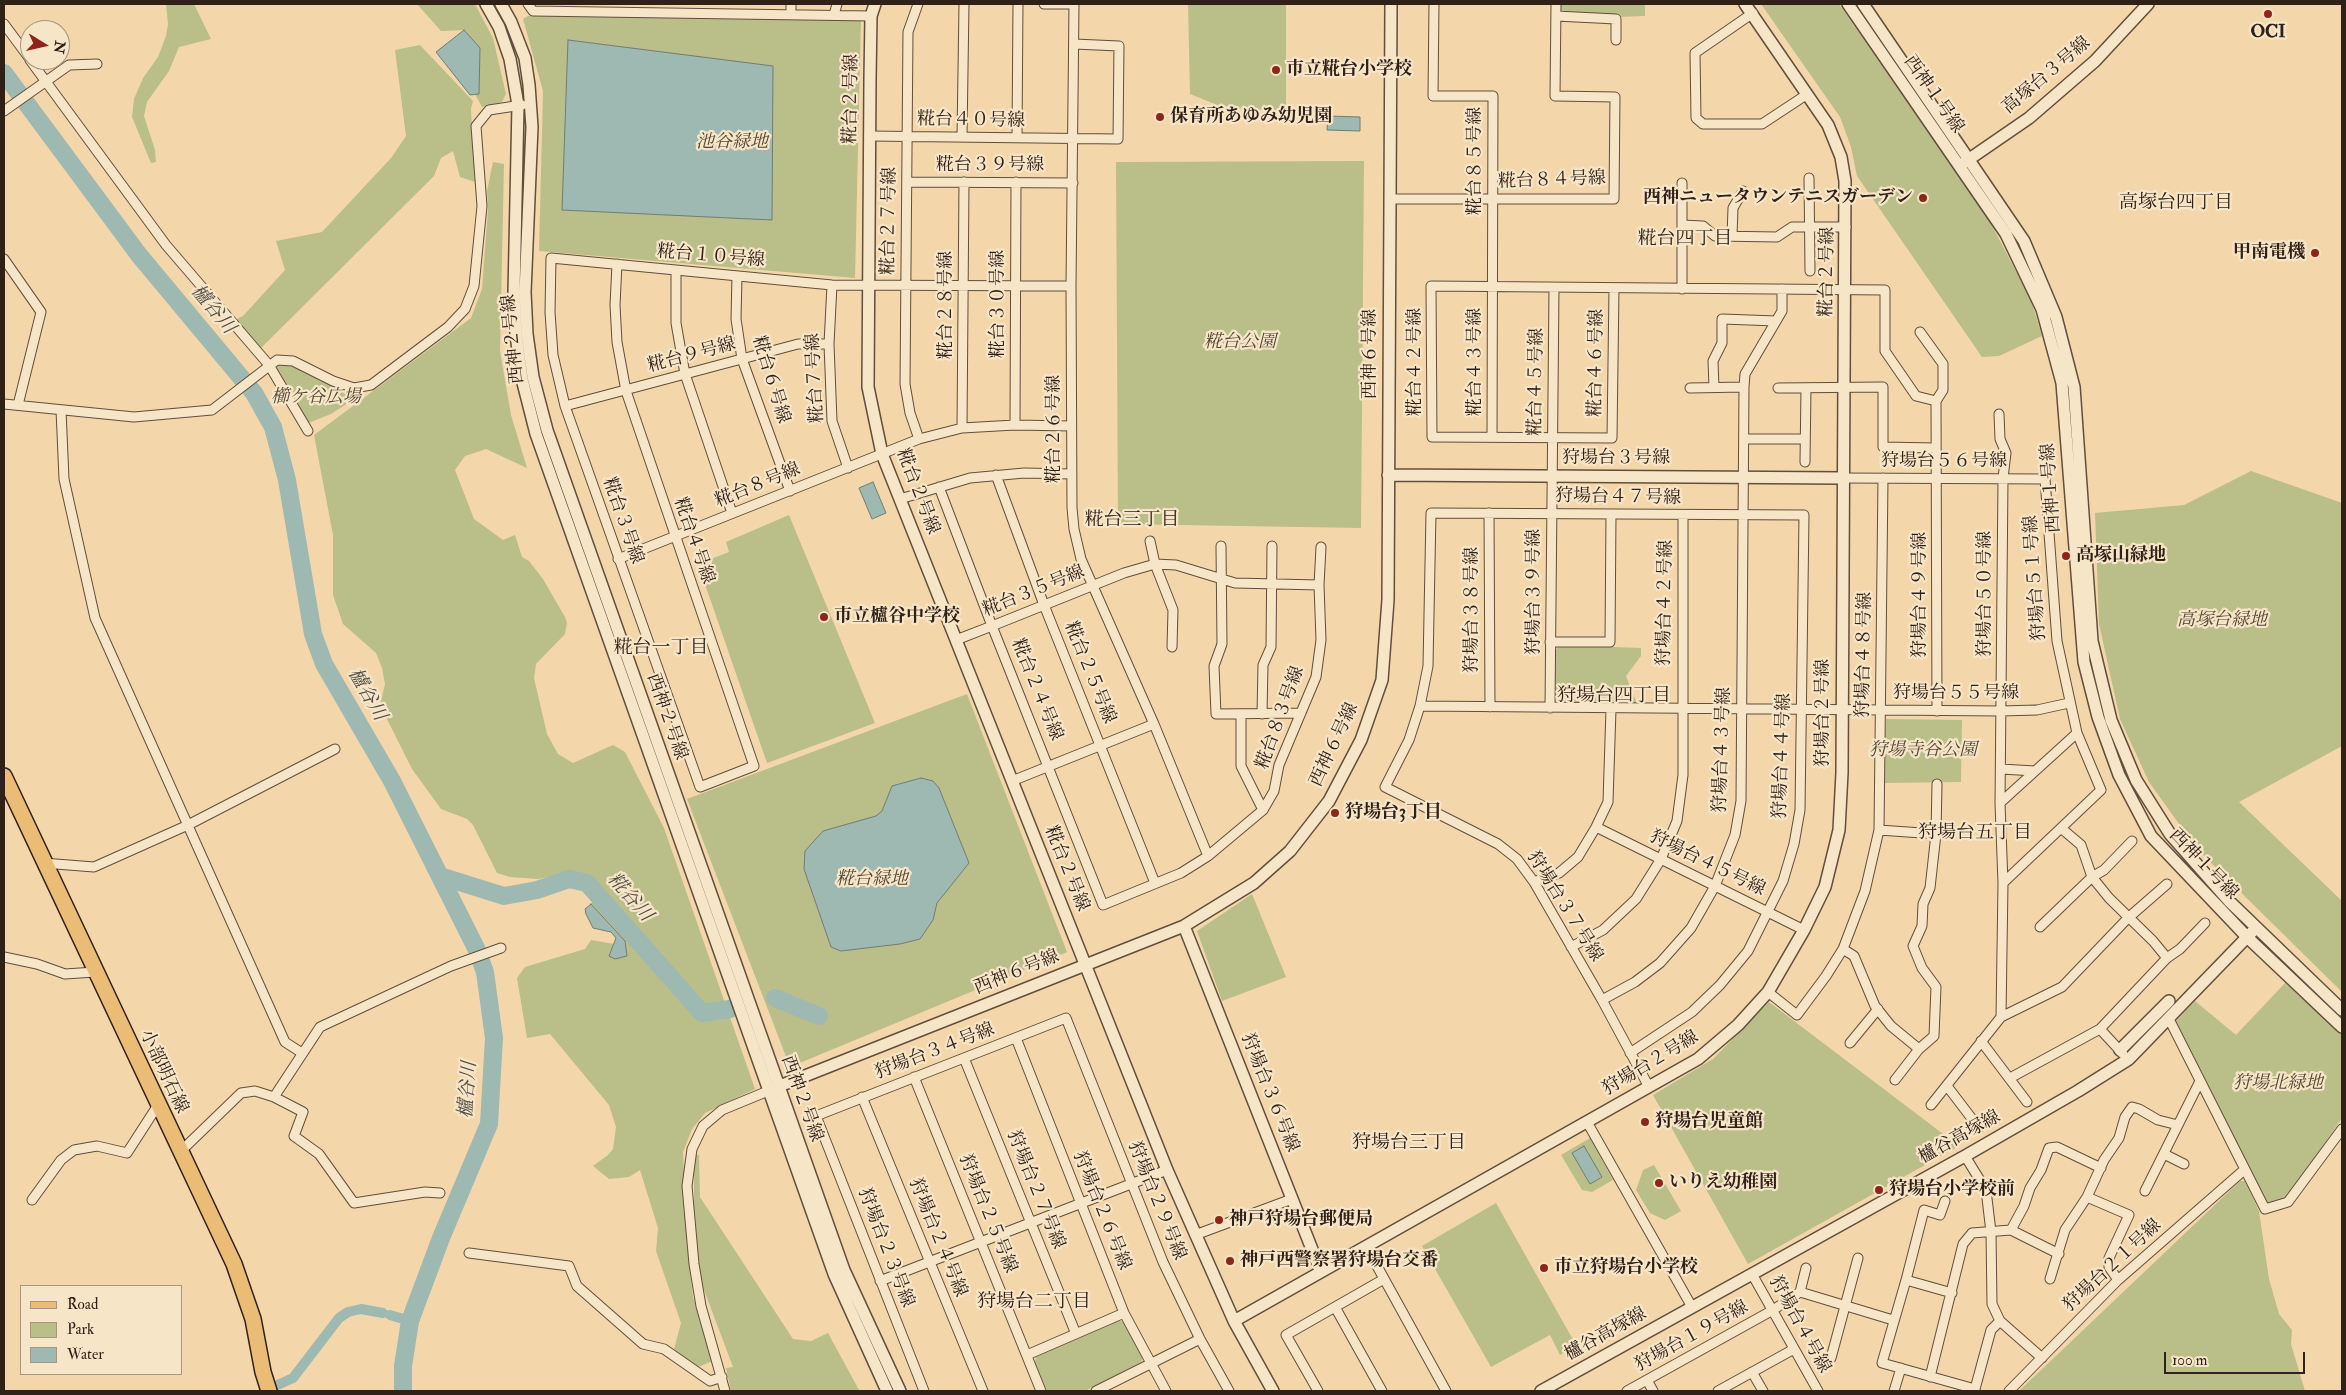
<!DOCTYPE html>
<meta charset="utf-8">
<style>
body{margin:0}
#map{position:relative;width:2346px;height:1395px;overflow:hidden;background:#f3d7aa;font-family:"IM FELL Double Pica",serif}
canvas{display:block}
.frame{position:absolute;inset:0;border:5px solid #302118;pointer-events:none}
.legend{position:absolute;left:20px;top:1285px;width:162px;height:90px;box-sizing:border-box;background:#f7e5c8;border:1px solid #a79782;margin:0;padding:6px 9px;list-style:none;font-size:15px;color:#302118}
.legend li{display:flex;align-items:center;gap:10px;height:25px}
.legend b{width:25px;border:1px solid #a79782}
.north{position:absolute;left:20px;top:20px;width:50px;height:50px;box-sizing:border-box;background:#f7e5c8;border:1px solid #a79782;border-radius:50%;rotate:99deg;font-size:14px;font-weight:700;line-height:20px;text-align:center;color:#302118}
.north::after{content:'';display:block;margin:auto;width:18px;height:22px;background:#8f2418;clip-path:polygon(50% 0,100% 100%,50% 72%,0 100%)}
.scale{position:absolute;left:2164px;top:1352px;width:141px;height:22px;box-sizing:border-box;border:2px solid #302118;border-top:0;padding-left:6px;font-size:15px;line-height:18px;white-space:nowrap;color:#302118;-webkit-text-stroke:4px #f7e5c8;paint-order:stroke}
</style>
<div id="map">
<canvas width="2346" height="1395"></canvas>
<div class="frame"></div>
<ul class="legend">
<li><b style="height:6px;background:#eabc75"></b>Road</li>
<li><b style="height:14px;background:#babe89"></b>Park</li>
<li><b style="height:14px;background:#9eb8b2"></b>Water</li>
</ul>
<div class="north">N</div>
<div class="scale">100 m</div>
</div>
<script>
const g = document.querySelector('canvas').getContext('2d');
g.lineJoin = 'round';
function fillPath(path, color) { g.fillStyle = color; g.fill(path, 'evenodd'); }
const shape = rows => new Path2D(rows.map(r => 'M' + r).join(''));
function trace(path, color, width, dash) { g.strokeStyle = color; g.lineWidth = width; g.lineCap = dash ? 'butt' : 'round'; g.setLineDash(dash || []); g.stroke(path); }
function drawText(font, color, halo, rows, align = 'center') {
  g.font = font + ' "IM FELL Double Pica","Noto Serif JP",serif'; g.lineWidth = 4.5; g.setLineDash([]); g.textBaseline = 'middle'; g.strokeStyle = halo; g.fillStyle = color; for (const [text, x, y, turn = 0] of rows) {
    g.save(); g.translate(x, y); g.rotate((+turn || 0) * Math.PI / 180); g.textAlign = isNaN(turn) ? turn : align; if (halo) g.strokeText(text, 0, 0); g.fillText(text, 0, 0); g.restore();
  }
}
fillPath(shape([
 [166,4,194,4,211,39,179,47,169,71,147,102,144,116,155,150,156,162,151,163,132,117,134,99,143,78,158,57,166,36,168,24],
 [417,4,475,4,493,38,506,94,502,102,482,107,475,94,479,94,465,30,441,31],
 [1188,4,1286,4,1286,111,1222,107,1190,94],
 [1560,4,1645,4,1645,16,1616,17,1560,14],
 [1761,4,1839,4,1989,220,2031,300,2042,336,1999,356,1982,357,1857,176,1851,147,1840,117],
 [528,16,861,18,855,278,539,251,543,91,523,19],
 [420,45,473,101,471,109,475,182,460,177,453,151,441,158,434,176,261,348,233,321,243,316,285,270,276,241,322,232,391,158,406,136,395,50],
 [1364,161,1361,528,1118,524,1116,162],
 [493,162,504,164,500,351,511,415,527,468,486,449,465,456,455,470,474,519,503,540,515,535,522,557,529,561,543,579,565,617,567,623,565,634,536,664,534,678,547,734,558,754,573,763,613,745,625,752,664,828,755,1089,705,1113,692,1129,683,1152,687,1243,693,1297,713,1361,698,1367,674,1349,681,1323,656,1251,658,1228,640,1170,629,1177,609,1179,593,1166,608,1155,613,1149,616,1127,609,1105,550,1034,527,1038,517,978,525,967,585,949,591,940,614,944,609,955,627,956,625,941,591,904,599,893,593,881,573,872,538,879,510,877,497,873,473,825,467,819,441,809,412,769,380,705,385,684,382,668,376,653,343,624,333,595,333,535,314,435,471,318,482,289,488,209,487,191],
 [278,365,294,366,351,392,363,390,362,394,331,414,306,424,275,370],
 [2251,471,2342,503,2342,746,2239,802,2342,901,2342,992,2197,849,2149,782,2120,719,2099,624,2095,513,2184,505],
 [789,515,875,723,767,763,698,564,729,552,726,542],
 [1559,645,1641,648,1641,656,1626,676,1638,706,1562,705,1555,697,1555,652],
 [967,694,1067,952,790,1067,687,799],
 [1886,719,1962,720,1961,782,1883,783],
 [1252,894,1286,977,1222,1001,1197,931],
 [2285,983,2342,1035,2342,1118,2287,1199,2266,1204,2175,1022,2195,1001,2236,1035],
 [1769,1002,1959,1146,1748,1264,1653,1095,1713,1059],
 [1590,1138,1613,1180,1592,1192,1582,1190,1561,1155],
 [694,1155,699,1155,700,1197,793,1339,811,1341,828,1333,859,1390,731,1391,726,1368,733,1367,701,1282,694,1211],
 [1654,1165,1681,1211,1665,1220,1650,1213,1636,1190,1643,1170],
 [2240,1181,2245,1181,2259,1211,2269,1279,2279,1314,2292,1330,2291,1344,2305,1391,2019,1391],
 [1496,1203,1576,1345,1560,1355,1550,1335,1491,1367,1422,1246],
 [1119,1321,1125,1322,1143,1358,1141,1362,1085,1391,1047,1391,1035,1363,1036,1357]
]), '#babe89');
const water = shape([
 [464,30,480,48,479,94,470,95,436,52,464,30],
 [568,40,773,66,772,220,562,210,568,40],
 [1328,116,1360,117,1360,131,1327,130,1328,116],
 [873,482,886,513,872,519,859,488,873,482],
 [921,778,933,781,939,788,969,863,937,903,933,920,920,939,900,944,841,951,831,947,804,869,805,851,823,831,876,816,882,811,892,786,921,778],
 [591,904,625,941,627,956,615,959,609,956,616,938,611,932,593,928,586,914,585,909,591,904],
 [1584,1146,1602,1177,1590,1184,1572,1153,1584,1146]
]);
fillPath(water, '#9eb8b2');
trace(water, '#727c74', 1);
trace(shape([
 [390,1315,410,1321],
 [273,1387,293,1378,339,1318,348,1312,361,1309,383,1313]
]), '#9eb8b2', 10);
trace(shape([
 [4,73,139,255,254,393,273,427,287,480,313,634,324,664,392,781,477,950,485,972,494,1038,489,1124,441,1238,410,1321,403,1366,403,1391],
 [440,876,504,896,537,890,569,879,587,883,702,1013,730,1009],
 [775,998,819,1016]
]), '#9eb8b2', 18);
const minor = shape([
 [528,4,533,11,871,16],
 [791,4,791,14],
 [918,4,908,32,905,384,910,413,919,439],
 [1044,4,1074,4,1071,286,1072,508,1074,529,1081,559,1154,724,1208,856],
 [1434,4,1433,96,1493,96,1492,437],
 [1753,13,1695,53,1696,118,1703,124,1762,124,1806,95],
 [834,15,837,4],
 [1556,16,1616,19,1616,40],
 [4,24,30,59],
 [30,60,166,245,269,365,308,431],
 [4,111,69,65,97,64],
 [869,136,1118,139,1119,46,1074,44],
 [962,137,964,4],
 [1017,137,1018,4],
 [1809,178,1810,271],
 [908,182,1073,183],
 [1390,199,1614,199,1615,97,1555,96,1556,4],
 [1682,225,1703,226,1715,236,1777,237,1792,227,1846,227],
 [1732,236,1733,208,1743,191],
 [4,259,41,312,18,405],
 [617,264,615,305,617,342,626,391,754,766,700,787,565,406,553,355,550,312,551,258,832,285,1071,286],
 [676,270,676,323,685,374,732,513],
 [737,276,736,319,742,359,790,491],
 [832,285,829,344,832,421,848,468],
 [1614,288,1612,438,1432,437,1431,286,1885,290,1885,351,1916,396,1936,401,1937,711],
 [1682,289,1682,183],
 [1920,332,1943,364,1943,390,1936,401],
 [1714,387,1713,361,1722,343,1722,319,1776,321],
 [1690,388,1744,387],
 [1778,388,1883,387,1883,447,1936,448],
 [4,404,134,417,212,410,277,360,293,361,333,381,354,388,371,385,448,327,465,309,474,286,482,206,476,126,489,110,522,105],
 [565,406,798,344,829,344],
 [61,410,64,479,95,618,285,1042,302,1053],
 [1999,414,2000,439,2006,453,2003,478,2000,803,2003,883,2001,1017],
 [1015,425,1016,182],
 [962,428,964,182],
 [1744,439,1805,439],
 [1805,462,1806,388],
 [996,475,1044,605,1155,883],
 [1843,478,2045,479,2057,641,2077,733,2101,790,2003,883],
 [939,487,992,626,1103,905,1181,873,1208,856,1263,810,1274,791,1279,765,1316,677,1321,640,1319,585,1235,583,1176,565,1155,564,1124,573,992,626,956,640],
 [900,499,970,478,1024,473,1071,474],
 [1489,513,1490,707],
 [1150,541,1155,564,1173,610,1172,647],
 [1221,546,1222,644,1214,666,1216,714,1301,713],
 [618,559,919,439,962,428,1015,425,1071,426],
 [1319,585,1321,547],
 [1550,642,1610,642,1611,514],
 [1420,706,2001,711,2037,710,2069,703],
 [1550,708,1554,288],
 [1241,714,1241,766,1263,810],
 [1262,714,1263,665,1271,647,1272,546],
 [2001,769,2035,771],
 [1012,781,1154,724],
 [2000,803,2077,733],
 [1596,827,1804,930],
 [2061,828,2081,845,2092,877,2109,898,2153,941,2167,958],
 [1879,830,1936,834],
 [43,863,94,867,188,825,335,749],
 [1534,882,1559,873,1578,857,1596,827,1608,802,1611,709],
 [2040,927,2092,877,2104,870,2132,841],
 [1571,947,1603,930,1636,899,1661,859,1677,821,1683,775,1683,515],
 [1843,949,1854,956,1875,1006,1891,1026,1919,1049],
 [4,957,37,964,65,974,95,972],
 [1768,992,1797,1015,1826,976,1843,949,1865,891,1879,830,1883,478],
 [1602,1000,1635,982,1660,963,1691,928,1715,886,1735,835,1741,801,1744,387,1745,374,1782,311,1782,289],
 [2169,1019,2265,1209,2288,1202,2342,1129],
 [2100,1029,2123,1054],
 [1016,1038,1124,1313,1166,1391],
 [1981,1041,2027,1102],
 [1850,1043,1878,1009],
 [1630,1053,1692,1012,1720,985,1748,951,1783,881,1794,844,1800,810,1804,515,1431,513,1428,666,1420,706,1409,740,1385,787,1498,844,1517,859,1534,882,1602,1000,1649,1087],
 [964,1058,1076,1334],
 [914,1077,1041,1391],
 [2010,1078,2100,1029,2167,958,2180,949,2205,923],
 [1895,1080,1919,1049,1934,1036,1936,987,1922,968,1913,946,1922,926,1923,904,1930,888,1936,834,1937,784],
 [1947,1086,1979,1128],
 [274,1097,303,1112,294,1136,319,1154,354,1203,425,1192,440,1193],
 [862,1097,983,1391],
 [1931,1105,2001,1017,2062,987,2128,918,2167,884],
 [1587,1122,1692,1307],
 [180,1152,241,1093,255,1091,274,1097,320,1027,451,966,501,948],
 [2164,1154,2184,1164],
 [1965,1156,1986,1190,1991,1232,1992,1304,2000,1321,2042,1358],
 [2145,1191,2200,1081],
 [2087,1197,2129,1215,2109,1258,2109,1267,2118,1280],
 [32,1200,61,1160,74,1150,97,1146,127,1153,158,1105],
 [2011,1230,2024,1206,2030,1188,2041,1170,2049,1148,2057,1147,2101,1168],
 [1195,1235,1292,1199],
 [1366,1246,1446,1391],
 [469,1253,569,1266,577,1286,643,1344,664,1349,710,1381,722,1377],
 [1752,1274,1818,1391],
 [2050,1279,2065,1230,2087,1197,2104,1160,2119,1138,2125,1117,2132,1107,2139,1109,2158,1120,2178,1125],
 [1906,1280,1924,1210,1940,1215,1945,1201],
 [880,1281,1167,1170],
 [1800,1292,1806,1268],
 [1952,1293,1906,1280,1882,1363,1975,1389,1991,1330,2000,1321],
 [1335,1307,1382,1391],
 [1027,1355,1124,1313],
 [1831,1358,1858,1258],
 [1752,1372,1763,1391],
 [1930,1377,1963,1244,1972,1233,2011,1230,2059,1254],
 [1647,1380,1653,1391],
 [725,1391,701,1306,694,1264,687,1186,692,1149,703,1126,722,1110,768,1091],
 [924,1391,816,1116,1066,1018,1163,1262,1200,1339,1229,1391],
 [1096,1391,1200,1339],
 [1318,1391,1286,1335,1384,1279],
 [1627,1391,1773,1310,1800,1292,1893,1320],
 [1718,1391,1794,1349],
 [1894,1391,1901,1368],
 [2009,1391,2118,1280,2244,1170]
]);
const tertiary = shape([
 [486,4,499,27,510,59,518,105,514,293,516,335,522,379,536,434,834,1274,887,1391],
 [501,4,511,22,525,58,529,85,532,127,525,292,527,334,533,377,547,430,844,1270,900,1391],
 [875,4,871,16,870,79,868,387,882,454,1167,1170,1234,1321,1273,1391],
 [1848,4,2006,234,2042,309,2062,383,2084,662,2098,717,2119,775,2151,836,2247,937,2342,1027],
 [1863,4,2024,241,2056,317,2074,387,2092,641,2111,720,2136,780,2170,834,2230,902,2342,1010],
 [1965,162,2029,118,2095,61,2148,4],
 [1388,475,1843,478],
 [1184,926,1321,1272],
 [2120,1050,2169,1001],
 [772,1089,1184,926,1254,883,1290,851,1329,801,1361,740,1382,680,1388,600,1391,4],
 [1234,1321,1698,1059,1738,1025,1768,992,1804,930,1825,887,1839,830,1842,773,1845,181,1841,157,1828,125,1745,4],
 [1541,1391,1965,1156,2078,1091,2129,1059,2253,931]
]);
const primary = shape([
 [4,776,234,1264,253,1319,263,1372,269,1391]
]);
trace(minor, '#614e3c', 11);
trace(tertiary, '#614e3c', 14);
trace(primary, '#302118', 18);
trace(minor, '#f7e5c8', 9);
trace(tertiary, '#f7e5c8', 11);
trace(primary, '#eabc75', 15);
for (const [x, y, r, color] of [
 [2268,14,5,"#8f2418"],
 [1276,70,5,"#8f2418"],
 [1160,117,5,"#8f2418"],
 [1923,198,5,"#8f2418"],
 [2315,253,5,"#8f2418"],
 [2066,556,5,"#8f2418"],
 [824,617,5,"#8f2418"],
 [1335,813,5,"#8f2418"],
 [1645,1122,5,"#8f2418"],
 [1659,1183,5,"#8f2418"],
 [1879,1190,5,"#8f2418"],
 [1219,1220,5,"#8f2418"],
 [1230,1261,5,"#8f2418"],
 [1544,1268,5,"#8f2418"]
]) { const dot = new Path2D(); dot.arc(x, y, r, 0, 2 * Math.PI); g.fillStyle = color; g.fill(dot); trace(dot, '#f7e5c8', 2); }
drawText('bold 18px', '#302118', '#f7e5c8', [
 ["OCI",2268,33,"center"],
 ["市立糀台小学校",1286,70],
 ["保育所あゆみ幼児園",1170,117],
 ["西神ニュータウンテニスガーデン",1913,198,"right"],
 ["甲南電機",2305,253,"right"],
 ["高塚山緑地",2076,556],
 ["市立櫨谷中学校",834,617],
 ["狩場台3丁目",1345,813],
 ["狩場台児童館",1655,1122],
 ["いりえ幼稚園",1669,1183],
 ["狩場台小学校前",1889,1190],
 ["神戸狩場台郵便局",1229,1220],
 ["神戸西警察署狩場台交番",1240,1261],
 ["市立狩場台小学校",1554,1268]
], 'left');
drawText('18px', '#302118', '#f7e5c8', [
 ["高塚台３号線",2047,76,-40],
 ["西神１号線",1933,95,55],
 ["糀台２号線",852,99,-89],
 ["糀台４０号線",971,121,1],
 ["糀台８５号線",1476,161,-90],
 ["糀台３９号線",990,166],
 ["糀台８４号線",1552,181,-2],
 ["糀台２７号線",890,221,-89],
 ["糀台１０号線",711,257,5],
 ["糀台２号線",1828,272,-89],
 ["糀台３０号線",999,304,-90],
 ["糀台２８号線",947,305,-90],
 ["西神２号線",514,339,-96],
 ["西神６号線",1371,354,-90],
 ["糀台９号線",692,356,-15],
 ["糀台４２号線",1416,362,-90],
 ["糀台４３号線",1476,362,-90],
 ["糀台４６号線",1597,363,-89],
 ["糀台７号線",816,378,-93],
 ["糀台６号線",770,380,73],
 ["糀台４５号線",1537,382,-89],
 ["糀台２６号線",1055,429,-90],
 ["狩場台３号線",1616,459],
 ["狩場台５６号線",1944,462],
 ["糀台８号線",758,486,-22],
 ["西神１号線",2052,488,-94],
 ["糀台２号線",917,492,69],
 ["狩場台４７号線",1618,498,1],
 ["糀台３号線",622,521,71],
 ["糀台４号線",693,541,71],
 ["狩場台５１号線",2036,578,-94],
 ["糀台３５号線",1034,592,-22],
 ["狩場台３９号線",1535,592,-90],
 ["狩場台５０号線",1986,594,-90],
 ["狩場台４９号線",1921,595,-90],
 ["狩場台４２号線",1666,603,-89],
 ["狩場台３８号線",1473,610,-90],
 ["狩場台４８号線",1865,655,-89],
 ["糀台２５号線",1089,673,68],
 ["糀台２４号線",1036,690,68],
 ["狩場台５５号線",1956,694],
 ["狩場台２号線",1824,713,-90],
 ["西神２号線",666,717,71],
 ["糀台８３号線",1281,718,-70],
 ["西神６号線",1335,745,-65],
 ["狩場台４３号線",1723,750,-88],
 ["狩場台４４号線",1783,756,-88],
 ["狩場台４５号線",1707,864,26],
 ["西神１号線",2203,865,46],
 ["糀台２号線",1066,869,68],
 ["狩場台３７号線",1564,907,58],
 ["西神６号線",1017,973,-22],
 ["狩場台３４号線",935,1052,-21],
 ["狩場台２号線",1651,1064,-31],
 ["小部明石線",163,1072,65],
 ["狩場台３６号線",1269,1093,68],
 ["西神２号線",801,1099,70],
 ["櫨谷高塚線",1960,1138,-29],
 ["狩場台２７号線",1035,1190,68],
 ["狩場台２９号線",1156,1201,68],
 ["狩場台２６号線",1101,1211,68],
 ["狩場台２５号線",987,1214,68],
 ["狩場台２４号線",937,1238,68],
 ["狩場台２３号線",885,1248,69],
 ["狩場台２１号線",2113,1266,-43],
 ["狩場台４号線",1799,1325,61],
 ["櫨谷高塚線",1606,1335,-29],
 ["狩場台１９号線",1692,1337,-29]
]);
drawText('italic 18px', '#524834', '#f7e5c8', [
 ["池谷緑地",732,143],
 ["糀台公園",1240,343],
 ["櫛ケ谷広場",316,398],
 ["高塚台緑地",2222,621],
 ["狩場寺谷公園",1923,751],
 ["糀台緑地",872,880],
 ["狩場北緑地",2278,1084]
]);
drawText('19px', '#302118', '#f7e5c8', [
 ["高塚台四丁目",2176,204],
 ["糀台四丁目",1685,240],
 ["糀台三丁目",1132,521],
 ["糀台一丁目",661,649],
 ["狩場台四丁目",1614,697],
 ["狩場台五丁目",1975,834],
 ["狩場台三丁目",1409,1144],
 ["狩場台二丁目",1034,1303]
]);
drawText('italic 19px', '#514e46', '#f7e5c8', [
 ["櫨谷川",212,310,50],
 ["櫨谷川",366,695,60],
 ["糀谷川",629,898,49],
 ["櫨谷川",469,1090,-86]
]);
</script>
